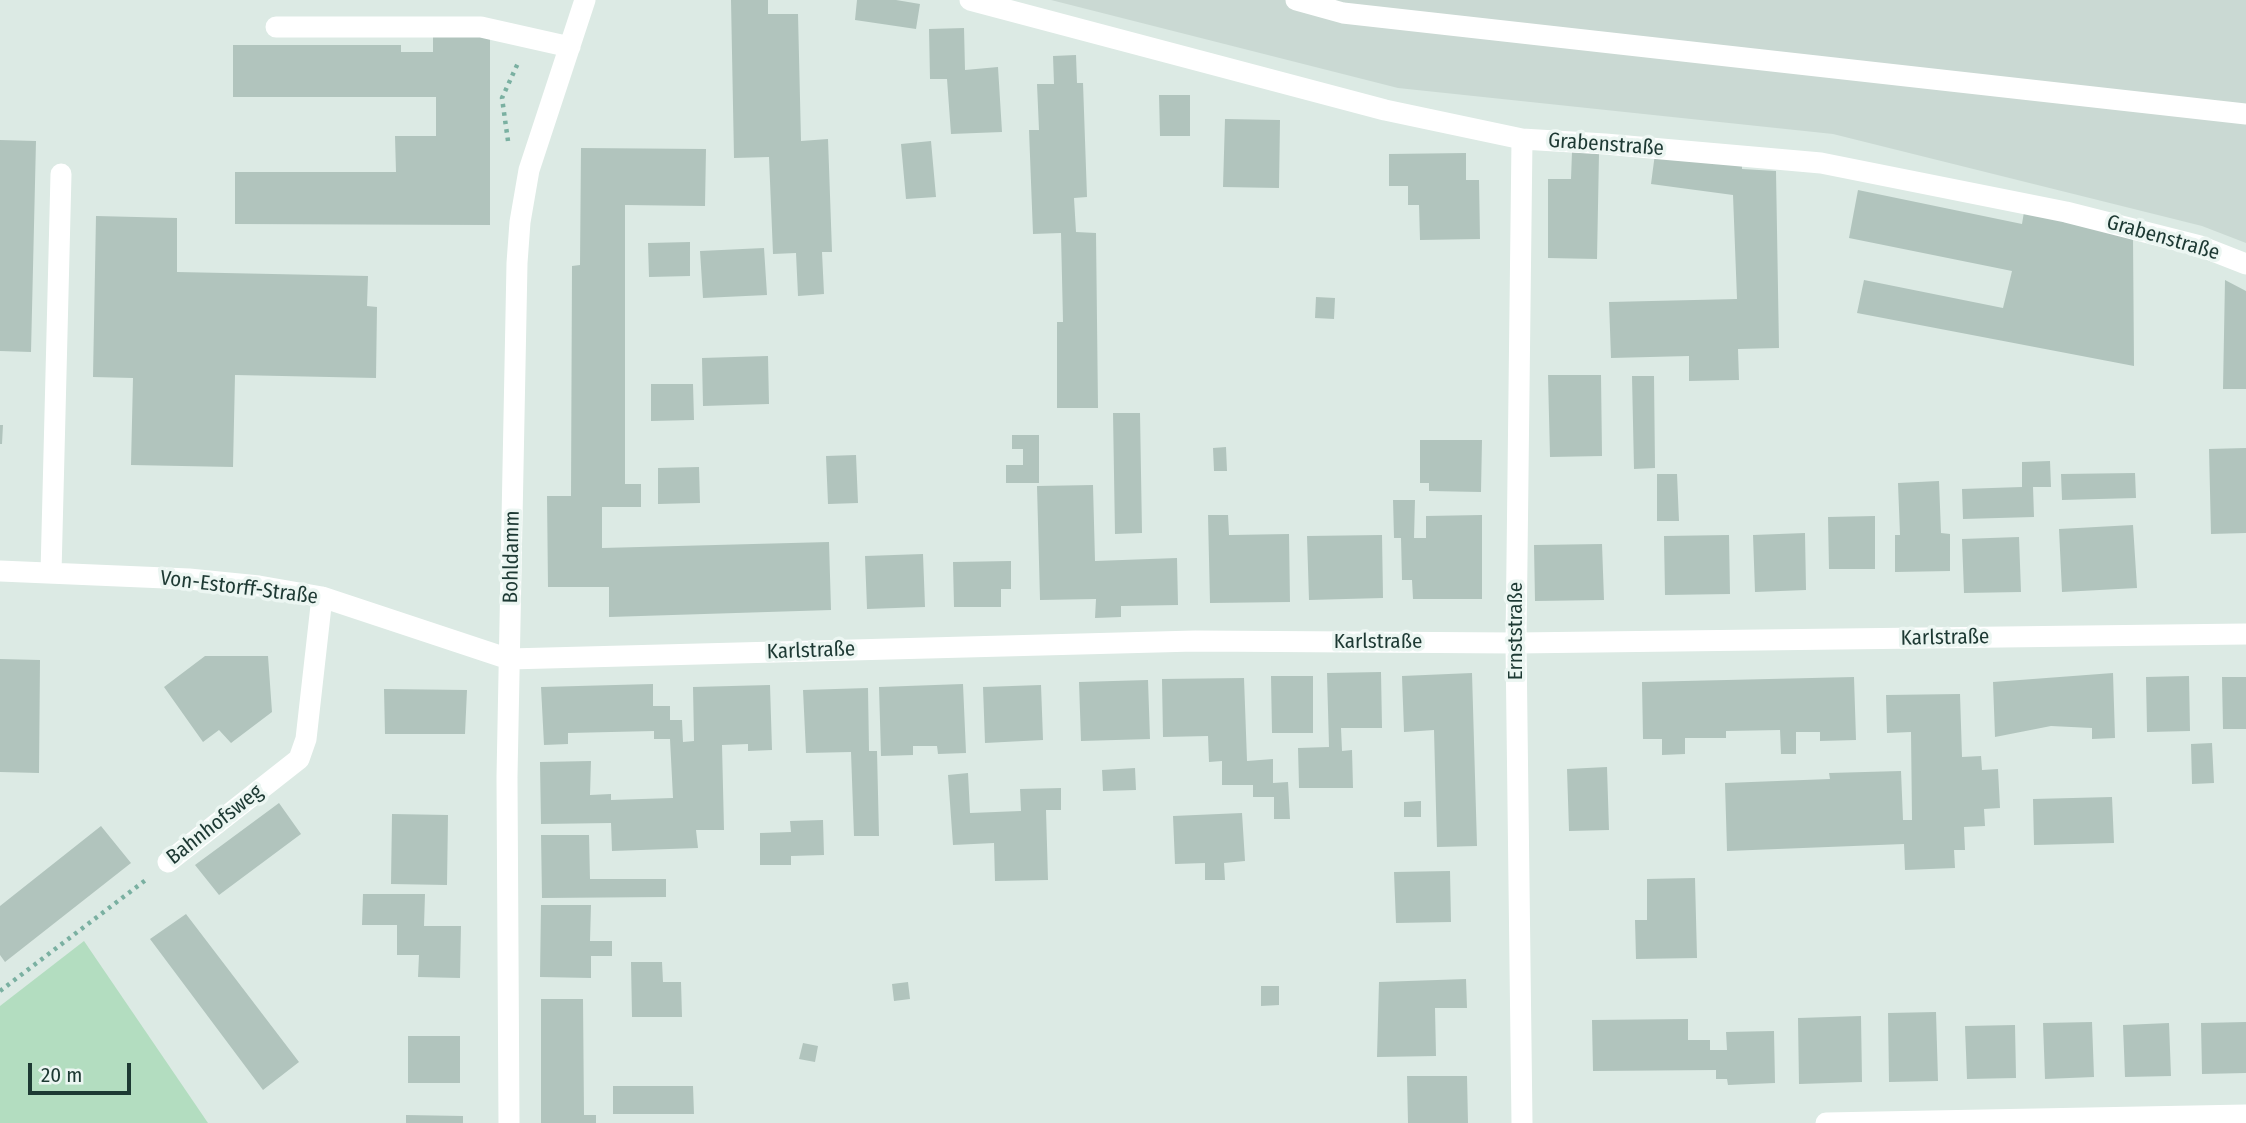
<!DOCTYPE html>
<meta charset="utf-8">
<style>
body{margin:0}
#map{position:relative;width:2246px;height:1123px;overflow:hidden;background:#dceae4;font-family:"Fira Sans Condensed",sans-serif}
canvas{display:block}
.scale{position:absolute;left:28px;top:1063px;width:103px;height:32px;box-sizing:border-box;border:4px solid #1d3933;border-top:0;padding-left:9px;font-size:21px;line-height:24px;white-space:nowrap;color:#1d3933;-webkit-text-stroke:5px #ecf6f2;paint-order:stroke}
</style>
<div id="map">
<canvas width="2246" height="1123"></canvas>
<div class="scale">20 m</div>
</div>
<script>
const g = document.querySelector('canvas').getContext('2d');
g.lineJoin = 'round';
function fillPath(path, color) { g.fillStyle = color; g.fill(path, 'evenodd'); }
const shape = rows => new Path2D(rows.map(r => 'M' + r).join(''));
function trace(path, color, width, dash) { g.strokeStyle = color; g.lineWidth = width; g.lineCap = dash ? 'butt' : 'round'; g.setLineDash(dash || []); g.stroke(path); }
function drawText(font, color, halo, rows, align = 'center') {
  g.font = font + ' "Fira Sans Condensed",sans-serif'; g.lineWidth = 7; g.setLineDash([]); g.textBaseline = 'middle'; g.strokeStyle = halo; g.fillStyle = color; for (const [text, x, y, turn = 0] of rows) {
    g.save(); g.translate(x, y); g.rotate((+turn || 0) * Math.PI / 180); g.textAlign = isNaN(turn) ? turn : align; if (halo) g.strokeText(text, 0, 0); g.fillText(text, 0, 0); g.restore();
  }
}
fillPath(shape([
 [1051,0,2246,0,2246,243,2202,226,1833,134,1398,88]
]), '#cad9d3');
fillPath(shape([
 [84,941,208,1123,0,1123,0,1006]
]), '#b3ddc0');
fillPath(shape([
 [731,0,768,0,768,14,798,14,801,141,828,139,832,252,822,252,824,294,798,296,796,253,773,254,769,157,734,158],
 [857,0,896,0,920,4,916,29,855,20],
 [964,28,965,70,998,67,1002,132,951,134,947,79,930,79,929,29],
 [433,37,490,37,490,225,235,224,235,172,396,172,395,136,436,136,436,97,233,97,233,45,401,45,401,52,433,52],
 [1076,55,1077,83,1083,83,1087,197,1074,198,1076,232,1096,233,1098,408,1057,408,1057,322,1063,322,1061,233,1033,234,1029,130,1039,130,1037,84,1054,84,1053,56],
 [1159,95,1190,95,1190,136,1160,136],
 [1225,119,1280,120,1279,188,1223,187],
 [0,140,36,141,31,352,0,351],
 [931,141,936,197,906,199,901,144],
 [1656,146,1742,157,1742,169,1776,171,1779,348,1738,349,1739,380,1689,381,1689,356,1611,358,1609,302,1737,299,1733,195,1651,184],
 [581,148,706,149,705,206,625,205,625,484,641,484,641,507,602,507,602,548,829,542,831,610,609,617,609,587,548,587,547,496,571,496,572,266,580,265],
 [1572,152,1599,153,1597,259,1548,258,1548,179,1571,179],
 [1466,153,1466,180,1479,180,1480,239,1420,240,1419,205,1408,205,1408,186,1389,186,1389,154],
 [1858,190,2022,224,2024,212,2133,238,2134,366,1857,313,1864,280,2003,308,2012,271,1849,238],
 [96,216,177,218,177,272,368,276,367,306,377,307,376,378,235,375,233,467,131,465,133,378,93,377],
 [690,242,690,276,649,277,648,243],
 [764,248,767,295,703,298,700,251],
 [2225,280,2246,291,2246,389,2223,389],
 [1316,297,1335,298,1334,319,1315,318],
 [768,356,769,404,703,406,702,358],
 [1548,375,1601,375,1602,456,1550,457],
 [1632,376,1654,376,1655,468,1634,469],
 [651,384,693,384,694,420,651,421],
 [1113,413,1140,413,1142,533,1115,534],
 [0,425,3,425,2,444,0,444],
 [1012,435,1039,435,1039,483,1006,483,1006,465,1023,465,1023,449,1012,449],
 [1420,440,1482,440,1481,492,1429,491,1429,483,1420,483],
 [1226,447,1227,471,1214,471,1213,448],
 [2246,448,2246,533,2211,534,2209,449],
 [856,455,858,503,828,504,826,456],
 [2050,461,2051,487,2033,487,2034,517,1963,519,1962,489,2022,487,2022,462],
 [699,467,700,503,658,504,658,468],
 [2135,473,2136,498,2062,500,2061,474],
 [1657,474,1677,474,1679,521,1657,521],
 [1939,481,1941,533,1950,534,1950,571,1895,572,1895,535,1900,535,1898,483],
 [1093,485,1095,561,1177,558,1178,605,1121,606,1121,617,1095,618,1096,599,1040,600,1037,486],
 [1393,500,1415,500,1414,538,1426,538,1426,516,1482,515,1482,599,1413,599,1412,580,1402,580,1401,538,1394,538],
 [1208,515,1228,515,1229,535,1289,534,1290,602,1210,603],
 [1875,516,1875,569,1829,569,1828,517],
 [2133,525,2137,588,2062,592,2059,529],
 [1805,533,1806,590,1755,592,1753,535],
 [1382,535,1383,598,1309,600,1307,536],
 [1729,535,1730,594,1665,595,1664,536],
 [2019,537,2021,592,1964,593,1962,539],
 [1602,544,1604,600,1535,601,1534,545],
 [923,554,925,607,867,609,865,556],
 [1011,561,1011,589,1001,589,1001,607,954,607,953,562],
 [205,656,268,656,272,712,231,743,219,730,203,742,164,687],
 [0,659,40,660,39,773,0,772],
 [1381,672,1382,728,1341,728,1342,751,1352,750,1353,788,1299,788,1298,748,1329,747,1327,673],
 [1472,673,1477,846,1437,847,1434,730,1404,732,1402,676],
 [2113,673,2115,738,2092,739,2092,728,2051,726,1995,737,1993,682],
 [1271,676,1313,676,1313,733,1272,733],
 [2189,676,2190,731,2147,732,2146,677],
 [1854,677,1856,740,1820,741,1820,732,1796,732,1796,754,1781,754,1780,730,1726,731,1726,738,1685,738,1685,754,1662,755,1662,739,1643,739,1642,682],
 [2222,677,2246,677,2246,729,2223,729],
 [1244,678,1247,761,1273,759,1273,783,1288,782,1290,819,1274,819,1274,797,1253,797,1253,785,1222,785,1222,761,1209,762,1208,736,1163,737,1162,679],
 [1148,680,1150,739,1081,741,1079,682],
 [653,684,653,706,670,706,670,720,682,720,683,742,694,741,693,687,770,685,772,750,748,751,748,744,722,745,724,830,696,830,698,848,612,851,611,823,541,824,540,762,591,761,590,795,611,794,611,800,673,798,670,739,654,739,654,731,568,733,568,744,544,745,541,687],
 [963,684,966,753,938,754,937,746,913,746,913,755,881,756,879,687],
 [1041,685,1043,740,985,743,983,687],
 [868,688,869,751,877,751,879,836,854,836,851,752,806,753,803,690],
 [384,689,467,690,465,734,385,734],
 [1960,694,1962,757,1981,756,1982,770,1998,769,2000,808,1984,809,1985,826,1964,827,1965,850,1954,850,1955,868,1905,870,1904,844,1727,851,1725,783,1830,779,1829,773,1901,771,1903,820,1912,820,1911,732,1887,733,1886,695],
 [2212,743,2214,783,2192,784,2191,744],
 [1607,767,1609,830,1569,831,1567,769],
 [1135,768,1136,790,1103,791,1102,770],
 [968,773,970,813,1021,811,1020,789,1061,788,1061,810,1046,810,1048,880,995,881,994,843,953,845,948,775],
 [2112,797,2114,843,2034,845,2033,799],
 [1421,801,1421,817,1404,817,1404,802],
 [279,803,301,834,219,895,195,865],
 [1242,813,1245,861,1224,863,1225,880,1205,880,1205,863,1175,864,1173,816],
 [392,814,448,815,447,885,391,884],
 [823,820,824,855,791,856,791,865,760,865,760,833,791,832,790,821],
 [101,826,131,863,5,962,0,955,0,906],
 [541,835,589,835,590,879,666,879,666,897,542,898],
 [1450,871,1451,922,1396,923,1394,872],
 [1695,878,1697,958,1636,959,1635,920,1647,920,1647,879],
 [363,894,425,894,424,926,461,926,460,978,418,977,419,955,397,955,397,925,362,925],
 [541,905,591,905,590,941,612,941,612,956,591,956,591,978,540,977],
 [186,914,299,1062,263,1090,150,939],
 [631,962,662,962,663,982,681,982,682,1017,632,1017],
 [1466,979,1467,1008,1435,1008,1436,1056,1377,1057,1379,982],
 [908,982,910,999,894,1001,892,984],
 [1261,986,1279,986,1279,1005,1261,1006],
 [541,999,583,999,584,1115,596,1115,596,1123,541,1123],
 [1936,1012,1938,1081,1889,1082,1888,1013],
 [1861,1016,1862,1082,1799,1084,1798,1018],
 [1688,1019,1688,1040,1710,1040,1710,1050,1727,1050,1726,1032,1774,1031,1775,1083,1728,1085,1727,1079,1716,1079,1716,1070,1593,1071,1592,1020],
 [2092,1022,2094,1077,2045,1079,2043,1023],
 [2246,1022,2246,1073,2202,1074,2201,1023],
 [2169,1023,2171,1076,2125,1077,2123,1025],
 [2015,1025,2016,1078,1967,1079,1965,1026],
 [408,1036,460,1036,460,1083,408,1083],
 [803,1043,818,1046,815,1062,799,1059],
 [1407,1076,1467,1076,1468,1123,1408,1123],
 [613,1086,693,1086,694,1114,613,1114],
 [406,1115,463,1116,463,1123,406,1123]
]), '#b1c4bd');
trace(shape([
 [508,141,502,98,518,63],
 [0,991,147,879]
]), '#7ab0a1', 4.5, [3.5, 5]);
trace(shape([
 [970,0,1385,110,1522,139,1605,144,1821,163,2066,212,2200,246,2246,264],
 [1296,0,1343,13,2246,114],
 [276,27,481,27,570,47],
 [1522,139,1516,643,1522,1123],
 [0,571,189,579,259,586,322,597,509,659,1195,641,1516,643,2246,634],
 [51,573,61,174],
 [168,862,299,759,306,739,322,597],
 [509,1123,507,777,517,263,520,222,529,170,585,0],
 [1826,1123,2246,1115]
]), '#fff', 21);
drawText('21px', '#1d3933', '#ecf6f2', [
 ["Grabenstraße",1606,145,4],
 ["Grabenstraße",2163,238,16],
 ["Bohldamm",512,557,-89],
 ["Von-Estorff-Straße",239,588,7],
 ["Ernststraße",1516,631,-90],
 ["Karlstraße",1945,638,-1],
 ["Karlstraße",1378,642],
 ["Karlstraße",811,651,-2],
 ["Bahnhofsweg",215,825,-38]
]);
</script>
